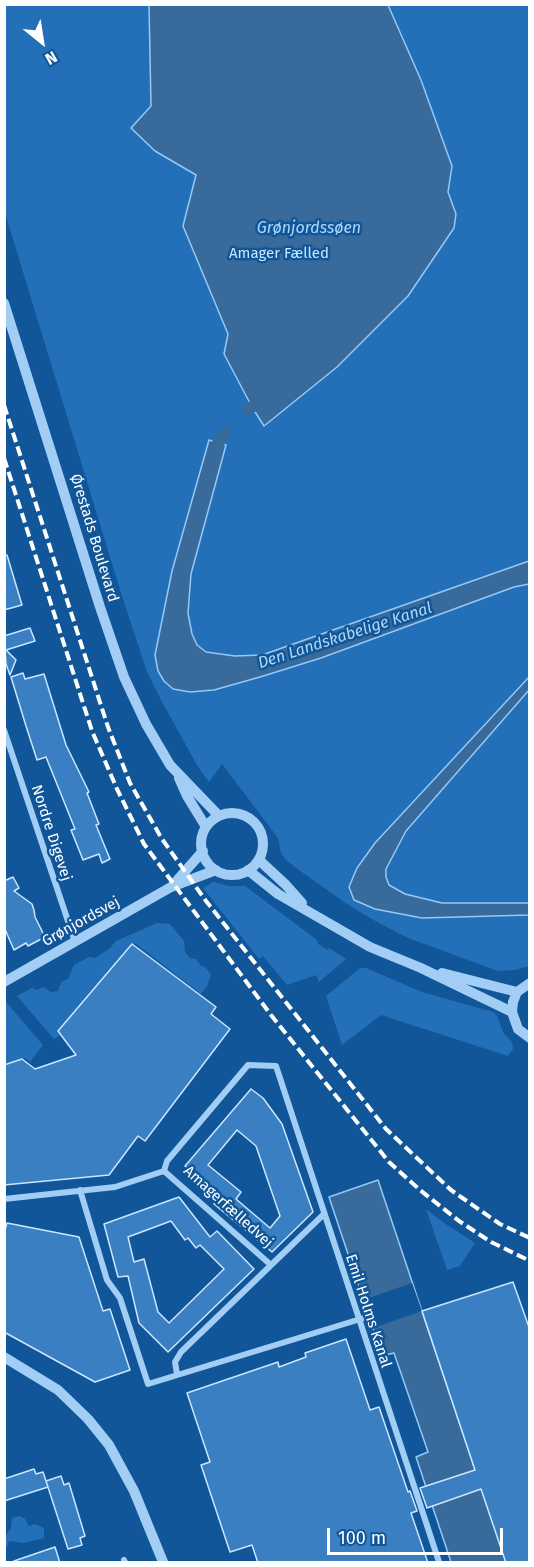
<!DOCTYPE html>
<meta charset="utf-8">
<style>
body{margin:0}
#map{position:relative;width:534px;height:1567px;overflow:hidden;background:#105699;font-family:"Fira Sans",sans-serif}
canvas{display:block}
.frame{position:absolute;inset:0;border:6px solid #fff;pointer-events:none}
.north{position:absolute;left:12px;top:12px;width:60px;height:60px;-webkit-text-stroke:4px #105699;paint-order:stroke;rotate:150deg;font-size:16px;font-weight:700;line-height:24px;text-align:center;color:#fff}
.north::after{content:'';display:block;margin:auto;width:21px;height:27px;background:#fff;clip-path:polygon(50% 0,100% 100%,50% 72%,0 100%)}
.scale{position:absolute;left:327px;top:1528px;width:176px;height:27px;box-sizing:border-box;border:3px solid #fff;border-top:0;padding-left:8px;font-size:18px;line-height:21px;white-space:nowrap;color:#fff;-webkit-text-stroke:4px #105699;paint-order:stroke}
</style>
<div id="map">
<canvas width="534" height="1567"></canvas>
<div class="frame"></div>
<div class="north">N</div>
<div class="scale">100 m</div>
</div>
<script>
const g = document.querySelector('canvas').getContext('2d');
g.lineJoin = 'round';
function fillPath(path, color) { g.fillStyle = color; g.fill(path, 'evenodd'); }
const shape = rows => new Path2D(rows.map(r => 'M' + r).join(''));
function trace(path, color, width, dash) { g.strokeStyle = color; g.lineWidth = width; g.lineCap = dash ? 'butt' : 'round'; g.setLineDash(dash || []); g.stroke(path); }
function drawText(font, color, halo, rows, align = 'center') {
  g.font = font + ' "Fira Sans",sans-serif'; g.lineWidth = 5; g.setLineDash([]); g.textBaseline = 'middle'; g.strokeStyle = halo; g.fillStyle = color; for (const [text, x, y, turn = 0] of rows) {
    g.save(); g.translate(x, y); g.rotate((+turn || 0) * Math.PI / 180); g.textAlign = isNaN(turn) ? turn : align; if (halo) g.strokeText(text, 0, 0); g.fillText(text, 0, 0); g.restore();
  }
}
fillPath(shape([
 [4,5,529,5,529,966,515,970,498,971,408,938,377,922,347,904,296,868,285,859,281,853,278,838,222,764,209,782,198,767,160,698,147,672,121,593,5,213],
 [213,882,229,886,245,886,317,940,318,944,328,950,329,948,346,959,319,982,316,975,287,985,263,956,259,959,203,888],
 [157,923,170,924,184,941,185,952,190,958,196,959,201,966,205,967,211,975,207,986,201,994,135,943,58,1031,61,1035,54,1039,17,996,32,988,37,990,43,987,51,992,58,991,61,982,68,979,74,965,89,957,95,958,109,949,116,941],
 [360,968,366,968,422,992,493,1012,497,1016,504,1034,512,1042,513,1049,508,1056,381,1015,342,1045,326,996],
 [4,1002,6,1002,43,1045,30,1062,25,1058,5,1065],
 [426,1209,444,1223,475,1243,460,1266,447,1270],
 [20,1516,25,1519,29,1526,35,1524,44,1528,44,1538,24,1543,9,1541,7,1547,5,1547,5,1534,6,1535,11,1528,12,1518]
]), '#2370b8');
const water = shape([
 [149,5,388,5,421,80,452,166,448,192,456,214,454,228,408,296,337,367,264,426,252,407,224,354,228,334,183,226,196,175,155,151,131,128,151,106,149,5],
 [209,440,226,445,191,574,188,613,192,634,197,645,206,652,235,656,262,655,529,561,529,584,514,587,321,658,260,677,214,690,190,692,173,689,164,681,158,671,155,655,172,571,209,440],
 [529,677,529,690,406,831,386,869,386,877,389,885,405,894,442,903,529,903,529,915,422,918,375,909,354,900,349,887,357,868,375,843,529,677],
 [378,1180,506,1562,451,1562,416,1457,428,1452,394,1353,382,1356,329,1197,378,1180]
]);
fillPath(water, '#386a9b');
trace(water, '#94c9f8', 1.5);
fillPath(shape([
 [412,1283,422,1311,373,1328,363,1300]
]), '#105699');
trace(shape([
 [248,410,252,407],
 [213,459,218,443,225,433]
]), '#386a9b', 12);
const building = shape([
 [4,555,7,555,22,605,4,610,4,555],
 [30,628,35,641,6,650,16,660,10,675,6,664,4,636,30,628],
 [23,673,25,679,44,674,66,745,89,792,87,793,99,824,96,825,110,859,102,863,99,854,83,860,71,830,75,829,46,757,37,760,26,726,11,677,23,673],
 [13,877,19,888,14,891,32,904,34,910,35,917,45,937,28,946,26,943,14,950,4,927,4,881,13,877],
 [132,944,216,1007,211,1014,230,1029,145,1141,138,1136,109,1175,4,1185,4,1065,22,1059,35,1069,76,1055,58,1031,132,944],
 [251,1089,263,1098,282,1124,313,1212,272,1252,214,1204,219,1196,185,1166,251,1089],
 [237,1130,256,1146,280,1216,270,1228,236,1199,241,1192,208,1165,237,1130],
 [179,1197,210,1237,217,1231,254,1269,168,1352,139,1323,128,1276,118,1277,104,1224,179,1197],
 [171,1221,185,1240,188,1238,196,1248,200,1245,224,1269,169,1323,158,1312,144,1259,134,1262,128,1237,171,1221],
 [7,1223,79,1237,103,1311,110,1309,130,1370,95,1382,4,1332,4,1234,7,1223],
 [513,1282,530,1330,530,1563,506,1563,481,1489,427,1508,420,1488,475,1470,422,1311,513,1282],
 [346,1339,370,1410,379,1407,408,1492,410,1491,417,1511,411,1513,428,1563,258,1563,252,1545,230,1552,201,1465,210,1462,187,1393,278,1362,279,1367,306,1357,305,1353,346,1339],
 [34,1469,36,1474,43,1472,48,1487,4,1501,4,1479,34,1469],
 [61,1476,64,1485,69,1483,85,1536,80,1538,82,1545,68,1549,46,1481,61,1476],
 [55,1547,60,1563,14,1563,14,1561,55,1547]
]);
fillPath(building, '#397fc1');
trace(building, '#cbe6fe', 1.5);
trace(shape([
 [4,730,75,942],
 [164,1171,167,1161,248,1065,276,1066,439,1562],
 [164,1171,271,1265],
 [80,1190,107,1280,120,1298,148,1384,367,1317],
 [4,1199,115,1187,164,1171],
 [177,1374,175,1362,181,1352,324,1214],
 [124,1560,125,1562]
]), '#a2cdf4', 6);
trace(shape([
 [4,303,100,607,124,677,146,724,170,765,219,816],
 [179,778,187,796,206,827],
 '201 844a31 31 0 1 1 62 0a31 31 0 1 1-62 0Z',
 [259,860,286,885,302,903],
 [248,870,278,894,370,947,421,968,512,1012],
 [173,885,203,851],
 [442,973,517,992],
 [4,982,171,887,216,870],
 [530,983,517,992,513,1002,512,1012,518,1029,530,1038],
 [4,1357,58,1390,88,1419,109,1445,134,1491,163,1562]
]), '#a2cdf4', 10);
trace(shape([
 [4,405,108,727,130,783,162,839,206,901,386,1129,451,1190,500,1224,530,1238],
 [4,458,92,731,117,789,144,844,271,1015,389,1162,420,1190,459,1221,491,1242,530,1261]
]), '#fff', 4, [10, 4.5]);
drawText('15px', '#cbe6fe', '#105699', [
 ["Amager Fælled",279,254]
]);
drawText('15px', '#fff', '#105699', [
 ["Ørestads Boulevard",94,538,73],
 ["Nordre Digevej",51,833,72],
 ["Grønjordsvej",81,922,-29],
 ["Amagerfælledvej",228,1207,42],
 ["Emil Holms Kanal",368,1311,72]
]);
drawText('italic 16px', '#afd7fb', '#105699', [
 ["Grønjordssøen",309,229],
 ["Den Landskabelige Kanal",345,636,-18]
]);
</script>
